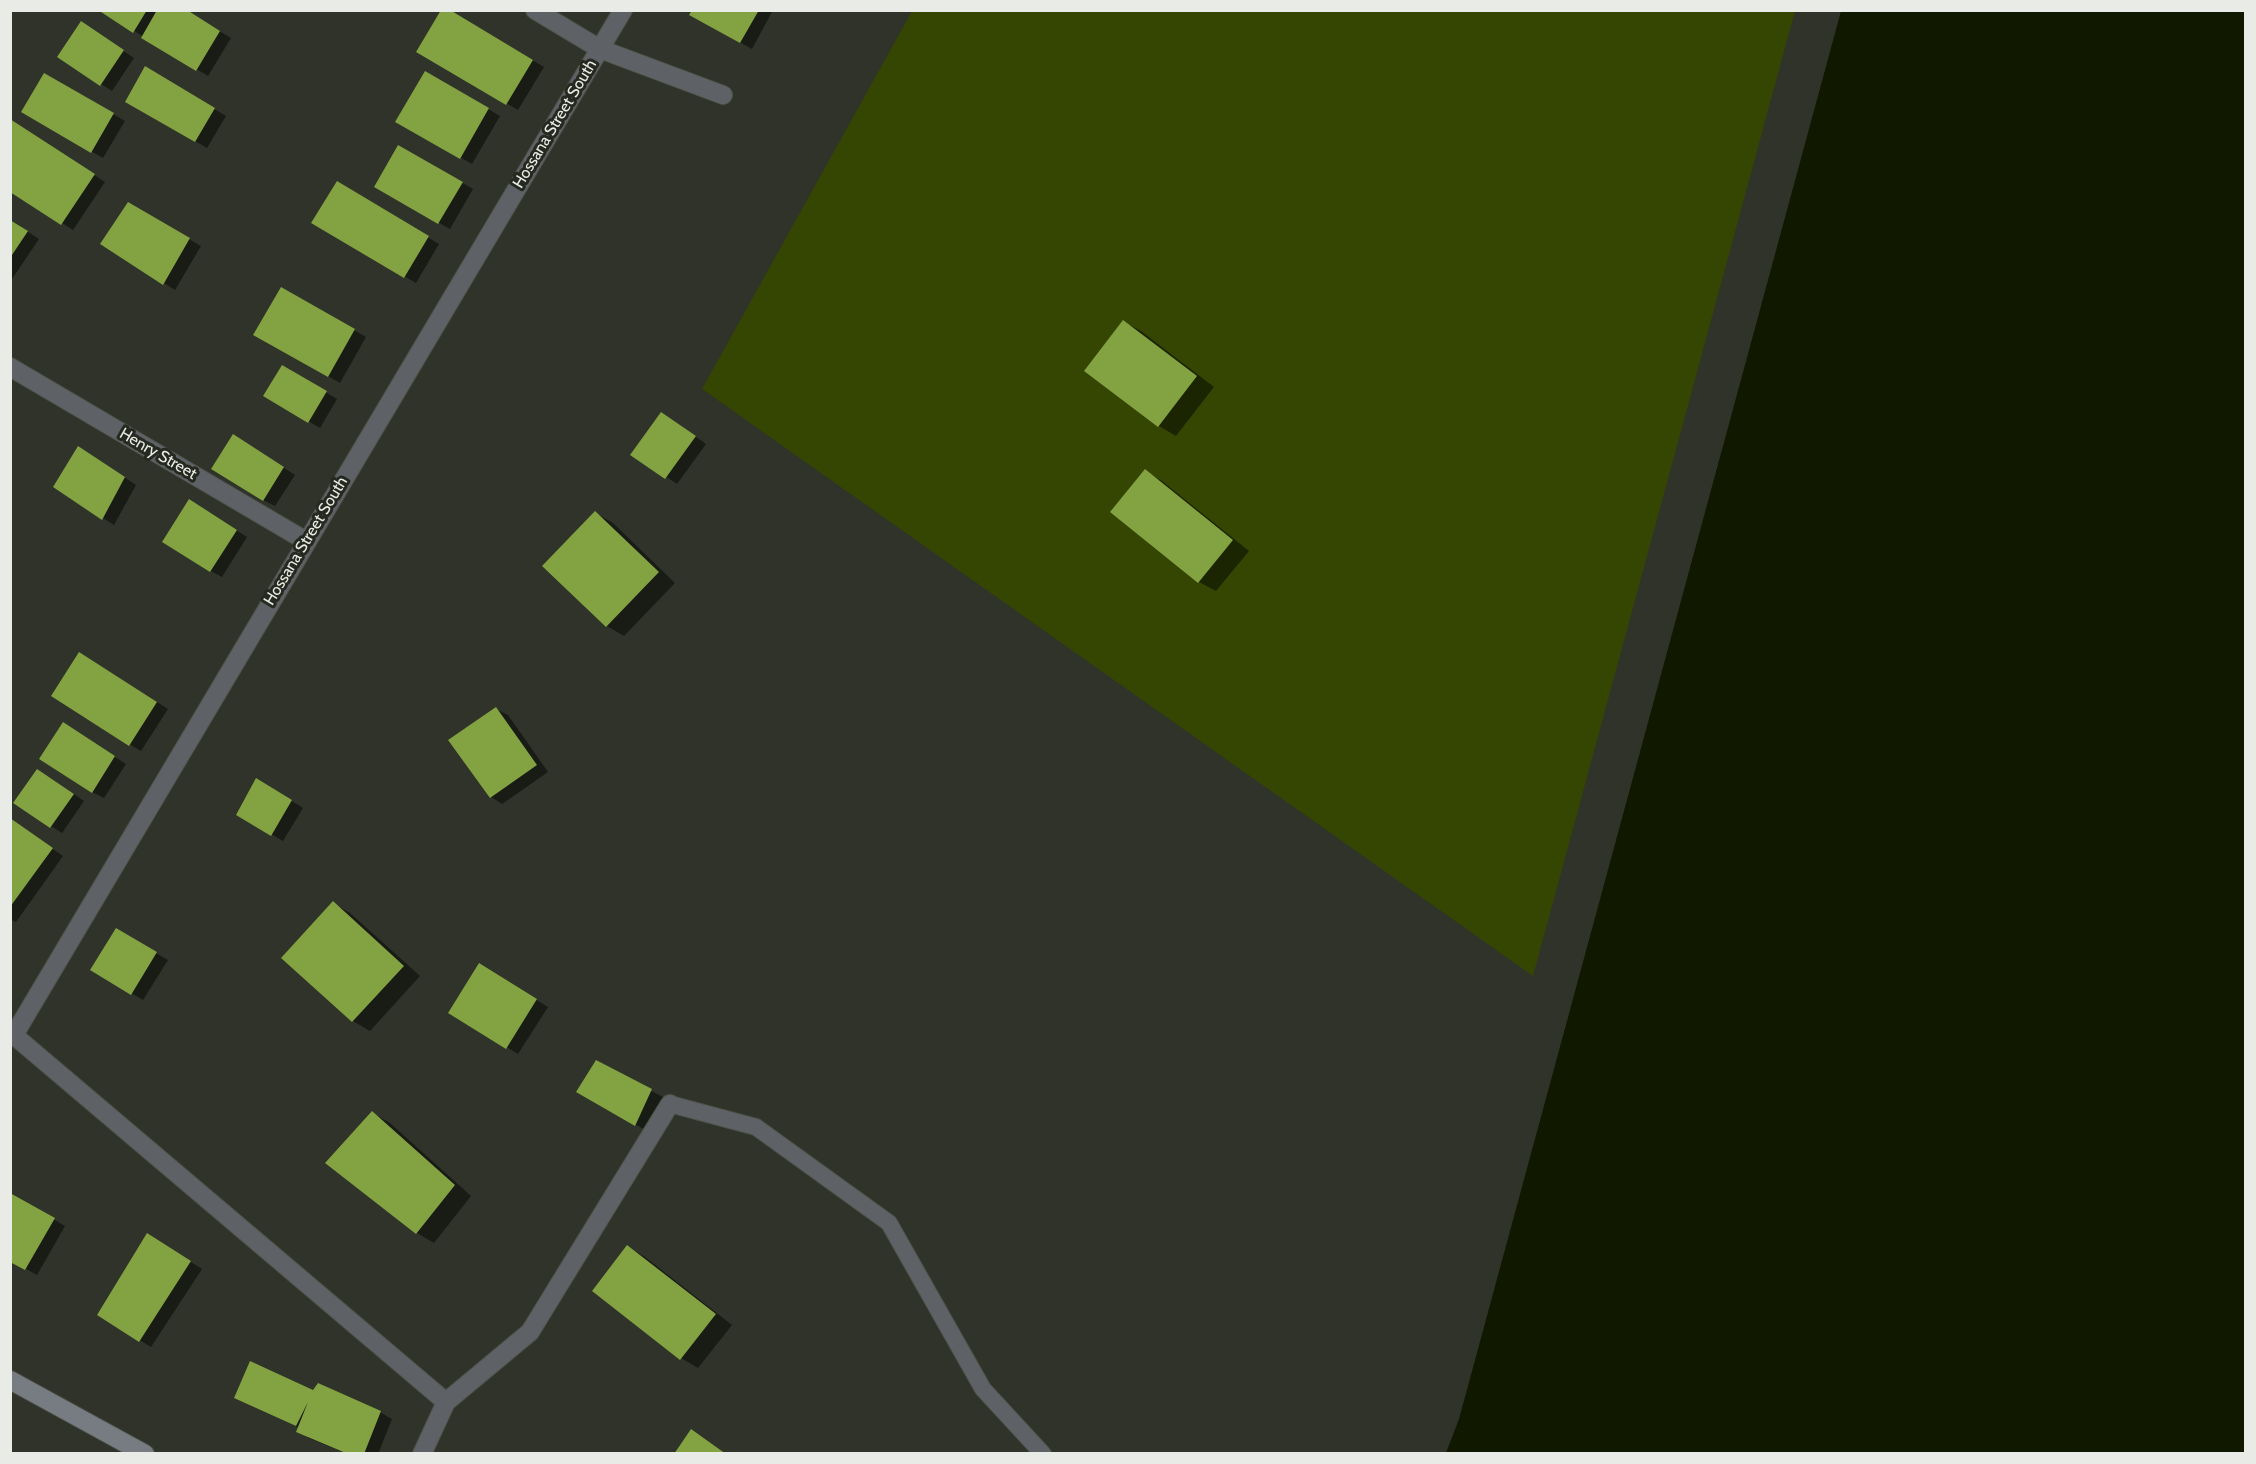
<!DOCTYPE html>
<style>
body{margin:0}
#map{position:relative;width:2256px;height:1464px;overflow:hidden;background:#2f3329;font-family:Cabin,sans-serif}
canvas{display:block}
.frame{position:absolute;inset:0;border:12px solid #e9ece6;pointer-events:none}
</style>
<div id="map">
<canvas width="2256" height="1464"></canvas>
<div class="frame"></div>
</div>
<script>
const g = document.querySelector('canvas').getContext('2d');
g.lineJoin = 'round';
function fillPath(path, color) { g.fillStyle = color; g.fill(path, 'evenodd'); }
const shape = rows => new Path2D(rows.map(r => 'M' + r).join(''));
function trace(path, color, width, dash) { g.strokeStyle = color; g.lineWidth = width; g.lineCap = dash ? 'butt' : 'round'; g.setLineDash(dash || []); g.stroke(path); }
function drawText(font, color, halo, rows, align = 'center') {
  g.font = font + ' Cabin,sans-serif'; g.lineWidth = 6; g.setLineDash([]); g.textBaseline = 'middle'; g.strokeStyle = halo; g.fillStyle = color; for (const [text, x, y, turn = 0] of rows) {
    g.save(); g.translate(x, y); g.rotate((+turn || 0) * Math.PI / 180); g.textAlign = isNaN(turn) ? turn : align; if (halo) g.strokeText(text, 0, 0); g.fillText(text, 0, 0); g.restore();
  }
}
fillPath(shape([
 [912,11,1795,11,1533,976,702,389]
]), '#354603');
fillPath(shape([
 [1841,11,2245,11,2245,1453,1446,1453,1459,1419]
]), '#101900');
fillPath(shape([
 [100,10,184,10,231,38,208,76],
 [447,10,544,67,518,110,418,52],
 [694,10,773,10,752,49,691,15],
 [92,30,134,58,112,91,101,84],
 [146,68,226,116,207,148,127,101],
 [425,73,500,116,472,164,397,121],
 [45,75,125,121,103,158,23,112],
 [10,120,105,182,73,230,10,190],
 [399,147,473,189,450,229,376,187],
 [337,183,439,244,416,283,313,223],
 [128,204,201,246,175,290,164,283],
 [10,220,39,239,10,282],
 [281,289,366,337,340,383,255,335],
 [1124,322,1141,331,1214,387,1176,436,1159,426],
 [283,367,337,399,320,428,265,395],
 [672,420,706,444,677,484,633,454],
 [245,443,295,475,275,506,263,500],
 [89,454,136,485,114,525,103,518],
 [1145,471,1162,481,1249,551,1216,591,1199,582],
 [201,508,247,537,222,577,211,571],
 [595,513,613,523,675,583,624,636,607,626],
 [91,660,168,709,141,751,129,744],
 [496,709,508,715,548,772,502,804,491,797],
 [74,731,126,764,104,798,92,792],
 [49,777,84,801,62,833,15,803],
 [268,786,303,808,283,841,238,815],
 [10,820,63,856,16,922,10,919],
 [333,903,350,913,420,976,370,1031,353,1021],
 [116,930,168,960,143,1000,92,970],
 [480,965,548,1007,518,1054,450,1012],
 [596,1062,663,1097,647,1131,579,1092],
 [372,1113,390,1123,471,1196,434,1243,417,1233,328,1163],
 [10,1194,65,1226,37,1275,10,1260],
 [159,1242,202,1269,151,1347,99,1315],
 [628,1247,645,1257,732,1325,698,1368,681,1358],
 [314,1392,380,1412,392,1419,378,1454,347,1454,309,1438,298,1431,300,1428,236,1398]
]), '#0007');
fillPath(shape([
 [98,10,147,10,133,33],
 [157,10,187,10,220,31,196,71,141,38],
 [441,10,450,10,533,60,506,105,416,52],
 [692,10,759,10,740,43,689,15],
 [81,21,124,50,100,86,57,57],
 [145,66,215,108,195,142,125,102],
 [425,71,489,108,460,159,395,122],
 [44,73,114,113,91,153,21,112],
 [10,119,95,174,61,225,10,192],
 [398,145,463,182,438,224,374,187],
 [337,181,429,236,404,278,311,223],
 [128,202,190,238,163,285,100,244],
 [10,220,28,231,10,258],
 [281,287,355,329,328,377,253,335],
 [1123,320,1197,376,1158,427,1084,371],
 [282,365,327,391,308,423,263,396],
 [661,412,696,436,665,479,630,455],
 [233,434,284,467,263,501,211,469],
 [78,446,125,477,102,520,53,487],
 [1145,469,1233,540,1198,583,1110,512],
 [189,499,237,530,210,572,162,542],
 [595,511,659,572,606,627,542,566],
 [79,652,157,702,129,746,51,696],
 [496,707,537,765,490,798,448,740],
 [63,722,115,756,92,793,39,759],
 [37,769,74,794,50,828,13,803],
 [256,778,292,800,271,836,236,815],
 [10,818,53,848,10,907],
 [333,901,404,966,352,1022,281,958],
 [116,928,157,952,131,995,90,970],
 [479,963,537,999,506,1049,448,1013],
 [596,1060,652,1089,635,1126,576,1092],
 [372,1111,455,1185,416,1234,325,1163],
 [10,1193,55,1218,25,1270,10,1262],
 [147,1233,191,1261,139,1342,97,1315],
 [627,1245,716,1314,680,1360,592,1291],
 [250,1361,313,1390,318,1383,381,1411,364,1454,348,1454,296,1432,308,1402,296,1426,234,1398],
 [691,1429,726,1454,674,1454]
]), '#83a241');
const lane = shape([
 [670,1104,756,1127,889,1223,983,1389,1043,1454]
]);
const street = shape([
 [535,10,600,49,723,95],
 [10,367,306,541],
 [10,1032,446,1402],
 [14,1035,623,10],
 [422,1454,446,1402,530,1332,670,1104]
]);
const secondary = shape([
 [10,1380,145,1454]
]);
trace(lane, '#4d5147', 18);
trace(street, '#4d5147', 20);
trace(secondary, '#4d5147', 20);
trace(lane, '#5e6266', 16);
trace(street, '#5e6266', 18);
trace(secondary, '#777c83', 18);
drawText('16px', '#e9ece6', '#25291f', [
 ["Hossana Street South",555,124,-59],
 ["Henry Street",158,454,30],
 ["Hossana Street South",306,541,-59]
]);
</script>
